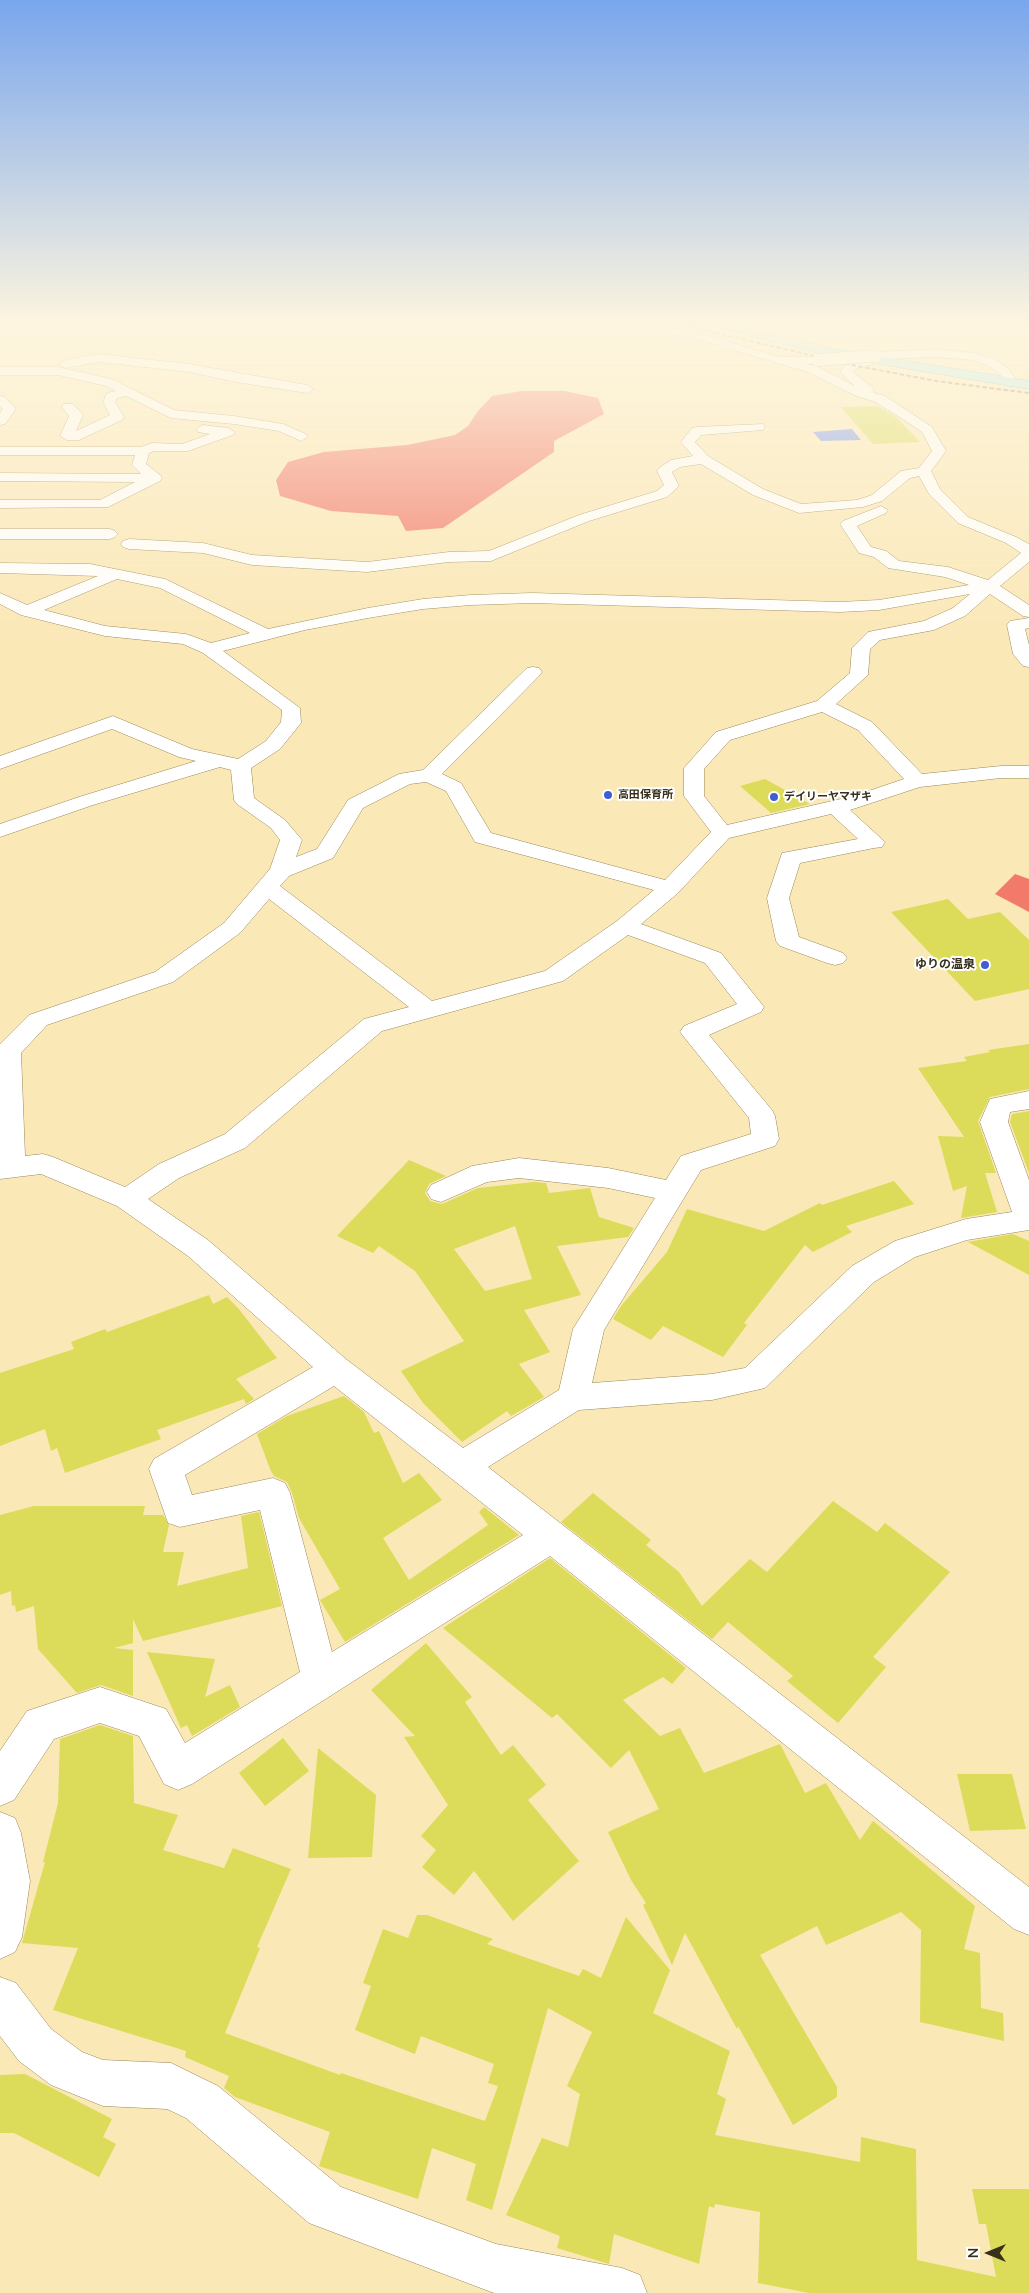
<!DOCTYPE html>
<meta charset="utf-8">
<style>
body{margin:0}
#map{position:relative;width:1029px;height:2293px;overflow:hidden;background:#fbe8b7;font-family:"Nunito Sans",sans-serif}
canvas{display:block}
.north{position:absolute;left:964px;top:2228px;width:50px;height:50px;-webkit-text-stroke:4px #fff;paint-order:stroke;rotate:270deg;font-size:14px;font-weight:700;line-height:20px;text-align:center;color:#37301d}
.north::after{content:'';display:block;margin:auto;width:18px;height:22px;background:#37301d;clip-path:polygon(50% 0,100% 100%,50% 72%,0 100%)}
</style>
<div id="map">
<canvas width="1029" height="2293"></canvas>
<div class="north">N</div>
</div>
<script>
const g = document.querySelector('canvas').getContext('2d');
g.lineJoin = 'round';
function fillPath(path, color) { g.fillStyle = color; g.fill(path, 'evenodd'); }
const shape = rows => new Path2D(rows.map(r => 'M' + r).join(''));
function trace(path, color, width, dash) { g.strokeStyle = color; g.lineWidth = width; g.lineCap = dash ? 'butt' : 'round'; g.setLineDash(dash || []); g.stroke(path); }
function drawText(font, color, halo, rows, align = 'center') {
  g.font = font + ' "Nunito Sans","Noto Sans JP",sans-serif'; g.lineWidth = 4; g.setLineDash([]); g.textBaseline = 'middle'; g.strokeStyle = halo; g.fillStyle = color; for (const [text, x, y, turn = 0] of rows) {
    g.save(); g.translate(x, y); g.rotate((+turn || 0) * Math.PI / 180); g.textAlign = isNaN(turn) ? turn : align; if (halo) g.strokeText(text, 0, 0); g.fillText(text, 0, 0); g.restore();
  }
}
fillPath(shape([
 [522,391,565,391,598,398,604,414,554,441,554,452,443,528,406,531,398,516,331,511,280,496,276,480,288,462,324,452,407,445,455,435,468,426,478,411,492,396],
 [1015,874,1029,879,1029,912,995,894]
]), '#f27a6b');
fillPath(shape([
 [852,429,861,440,821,441,813,432]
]), '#7291f4');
fillPath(shape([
 [878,406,897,418,920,442,873,444,841,407],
 [765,779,810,804,771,813,740,786],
 [948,899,968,919,1000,912,1029,940,1029,989,975,1001,891,912],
 [1029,1044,1029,1089,990,1097,978,1121,996,1173,985,1173,997,1212,961,1218,967,1186,953,1191,938,1136,964,1137,918,1068,967,1061,964,1057,990,1052,988,1050],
 [1029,1111,1029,1173,1010,1122,1012,1114],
 [409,1160,446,1176,429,1184,425,1193,430,1201,442,1204,478,1188,534,1182,546,1183,549,1193,590,1188,599,1217,634,1228,628,1237,557,1246,581,1295,524,1310,550,1352,519,1364,544,1397,511,1416,507,1411,462,1442,423,1403,401,1371,464,1341,415,1271,379,1246,373,1253,337,1236],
 [515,1226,532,1279,485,1291,454,1249],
 [894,1181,914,1204,846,1226,852,1232,813,1252,805,1245,744,1323,747,1325,723,1357,663,1326,651,1340,613,1319,621,1306,667,1252,687,1209,764,1231,820,1203,822,1205],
 [1013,1234,1029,1241,1029,1275,968,1242],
 [209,1295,213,1304,227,1297,238,1308,277,1358,236,1379,254,1399,246,1404,244,1399,157,1430,161,1439,65,1473,57,1448,51,1451,45,1429,0,1446,0,1373,74,1349,71,1342,105,1329,107,1332],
 [344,1396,364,1412,374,1433,379,1431,403,1483,419,1473,442,1500,383,1538,409,1580,488,1525,479,1512,484,1507,519,1535,345,1642,320,1600,340,1589,299,1518,292,1493,287,1482,274,1476,270,1469,257,1434,287,1416],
 [593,1493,651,1540,646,1545,679,1572,702,1606,750,1559,767,1572,833,1501,877,1532,885,1523,950,1572,873,1657,886,1667,838,1723,787,1681,793,1676,728,1622,712,1639,561,1522],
 [34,1506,145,1506,143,1515,163,1515,169,1525,163,1552,184,1552,177,1586,248,1568,241,1516,259,1512,282,1606,143,1641,133,1619,133,1643,114,1648,133,1650,133,1696,101,1685,77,1693,38,1649,34,1606,16,1612,15,1605,12,1606,11,1591,0,1595,0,1515],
 [550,1558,686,1668,672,1684,663,1677,623,1700,660,1736,680,1728,704,1773,780,1744,805,1793,826,1783,860,1840,873,1821,975,1906,964,1949,980,1953,981,2008,1003,2013,1004,2041,920,2022,921,1930,901,1912,826,1945,817,1926,760,1955,837,2087,837,2097,793,2125,738,2026,737,2029,685,1933,672,1965,643,1905,646,1903,631,1880,608,1832,659,1809,629,1750,611,1768,557,1714,552,1718,443,1628],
 [426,1643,472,1697,465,1702,501,1755,513,1745,546,1785,528,1800,579,1861,513,1921,474,1871,454,1895,422,1867,436,1850,421,1836,448,1805,404,1737,415,1736,371,1690],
 [147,1652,215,1659,205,1697,230,1685,240,1707,192,1736,187,1725,181,1728],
 [100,1725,133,1736,134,1803,178,1815,163,1850,224,1868,233,1848,291,1869,257,1947,260,1948,225,2033,340,2075,341,2073,485,2121,498,2086,488,2083,494,2064,421,2036,415,2054,355,2030,371,1986,363,1983,383,1929,408,1938,417,1915,427,1915,493,1939,487,1944,579,1976,583,1969,601,1978,626,1917,670,1970,653,2013,730,2051,717,2094,726,2099,715,2135,860,2162,861,2137,916,2149,917,2260,996,2277,986,2224,979,2224,972,2189,1029,2189,1029,2293,809,2293,758,2283,760,2212,715,2204,714,2208,709,2206,699,2264,614,2234,609,2264,557,2248,560,2236,506,2215,542,2138,568,2147,580,2094,567,2086,592,2032,548,2008,492,2210,466,2200,476,2164,432,2148,418,2199,319,2166,330,2132,235,2097,224,2088,229,2076,185,2057,186,2051,53,2010,78,1948,22,1943,45,1862,43,1862,58,1803,60,1739],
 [283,1738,309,1771,265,1806,239,1773],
 [318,1748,376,1795,372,1857,308,1858],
 [957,1774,1012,1774,1026,1829,970,1831],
 [25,2074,112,2119,103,2137,116,2144,99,2177,14,2133,0,2133,0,2075]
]), '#dcdb5a');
const minor = shape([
 [635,326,658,326,695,332,780,357,822,357,824,360,822,363,806,364,816,366,855,386,840,372,848,362,870,357,871,353,875,352,938,349,973,353,995,359,1009,369,1018,383,1016,386,1008,386,1000,374,987,365,972,360,938,357,880,359,878,363,856,368,853,372,873,388,874,393,885,396,932,427,946,451,931,471,940,489,968,517,1016,537,1029,544,1029,562,1000,586,1029,605,1029,617,1023,616,990,594,965,616,934,630,880,640,870,649,868,675,836,704,872,722,922,774,1001,766,1029,766,1029,778,1001,778,920,787,850,810,885,842,882,847,874,848,800,863,789,898,799,937,843,953,847,958,843,963,835,965,827,963,780,946,776,941,767,898,782,853,858,839,831,814,729,838,678,893,641,924,721,953,764,1007,761,1012,709,1035,772,1110,775,1116,779,1139,775,1146,701,1170,604,1330,592,1383,712,1374,745,1368,852,1266,895,1241,966,1219,1012,1212,980,1122,990,1099,1029,1091,1029,1109,1010,1112,1008,1122,1029,1180,1029,1230,967,1240,915,1257,874,1282,765,1388,712,1400,579,1410,488,1467,1029,1887,1029,1935,1014,1929,550,1556,192,1784,178,1790,164,1784,139,1736,100,1723,54,1739,14,1800,0,1806,0,1751,27,1711,100,1687,166,1709,185,1743,300,1672,260,1510,180,1527,168,1523,149,1469,154,1459,313,1367,188,1256,117,1206,41,1174,0,1179,0,1044,29,1015,155,972,224,923,270,869,280,840,271,828,237,804,234,800,231,770,220,767,93,805,0,837,0,824,79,797,196,761,179,757,112,729,0,769,0,756,113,716,192,749,238,759,266,741,281,722,282,710,203,653,183,644,105,636,21,615,0,604,0,593,27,605,98,576,0,573,0,563,90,564,165,579,268,629,368,608,423,599,471,595,532,593,840,602,879,600,969,585,945,577,888,568,874,557,859,553,840,524,843,521,881,506,888,510,886,513,857,526,871,547,886,551,899,561,948,567,988,580,1021,553,1006,543,958,523,929,494,919,476,910,478,882,501,863,507,799,513,753,495,701,464,680,467,672,472,679,486,667,497,589,521,491,561,449,562,367,572,252,565,203,553,129,549,123,547,121,544,123,541,129,539,203,543,252,555,367,562,449,552,489,551,579,515,657,491,664,485,657,471,659,468,671,460,693,456,681,442,692,428,697,427,763,424,765,427,763,430,701,435,695,442,708,456,763,489,801,504,857,500,872,495,901,471,919,468,932,451,922,432,901,418,875,402,854,395,808,372,693,338,640,329,635,326],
 [117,579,160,588,250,633,211,643,186,634,105,626,44,610,117,579],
 [970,594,953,608,924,621,868,632,852,648,850,673,817,701,716,732,684,768,684,796,711,832,665,880,491,833,461,783,442,774,539,676,542,672,539,668,533,667,527,668,423,770,399,774,348,800,317,849,296,857,302,840,285,820,254,798,251,768,280,749,301,723,300,708,223,651,305,630,368,618,423,609,471,605,532,603,840,612,879,610,970,594],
 [822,712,858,730,904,779,854,796,727,825,704,796,704,769,730,740,822,712],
 [426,782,446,791,475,842,654,890,617,921,545,971,432,1001,280,886,289,876,333,858,363,808,410,784,426,782],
 [269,899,409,1007,364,1019,225,1134,159,1164,125,1187,53,1157,43,1154,25,1156,21,1053,47,1025,173,982,240,933,269,899],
 [628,935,705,963,737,1004,684,1026,680,1032,749,1118,751,1134,681,1156,666,1180,608,1168,519,1158,472,1166,431,1185,427,1192,431,1199,441,1202,487,1182,519,1178,608,1188,655,1198,573,1329,559,1390,463,1448,347,1360,208,1240,148,1199,179,1178,245,1148,382,1031,563,981,628,935],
 [334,1386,523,1535,332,1652,290,1493,285,1483,273,1478,192,1495,185,1475,334,1386],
 [99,354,189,364,307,385,313,389,307,393,236,382,189,372,99,362,65,368,59,364,65,360,99,354],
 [0,367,58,367,90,374,114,380,174,410,234,416,283,424,306,434,308,437,301,441,279,431,234,424,171,418,126,396,117,398,115,402,124,417,122,420,79,440,67,440,60,436,69,416,62,407,63,404,73,404,83,415,76,431,110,415,103,402,107,393,116,391,106,386,58,375,0,375,0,367],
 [0,396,5,397,16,409,5,424,0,425,0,413,3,409,0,407,0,396],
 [203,425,228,428,235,432,233,435,188,451,154,451,149,453,146,464,160,475,162,478,160,481,108,507,0,508,0,500,100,500,135,482,0,481,0,473,141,474,132,465,135,455,0,455,0,447,141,447,152,443,182,444,210,434,198,432,196,429,203,425],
 [0,529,110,529,115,531,118,534,115,537,110,539,0,539,0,529],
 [1029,618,1029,628,1025,629,1029,645,1029,667,1023,666,1013,654,1007,625,1010,621,1029,618],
 [0,1812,15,1818,21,1833,30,1881,22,1937,15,1952,0,1959,0,1812],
 [0,1977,16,1983,51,2029,82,2052,103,2060,171,2063,218,2086,341,2187,496,2244,622,2268,640,2275,647,2293,494,2293,309,2223,186,2118,167,2109,103,2106,51,2085,19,2061,0,2036,0,1977]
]);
const major = shape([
 [717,326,735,326,830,348,1029,381,1029,389,830,356,719,328,717,326]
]);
trace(minor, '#998759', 1);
trace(major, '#54a4aa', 1);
fillPath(minor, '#fff');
fillPath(major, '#a2eefa');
trace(shape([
 [688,326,852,365,936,381,1029,393]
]), '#887c5d', 2, [4.5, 2.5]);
const minorBridge = shape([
 [818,360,875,356]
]);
trace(minorBridge, '#998759', 13, []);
trace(minorBridge, '#fff', 12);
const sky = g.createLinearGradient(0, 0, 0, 647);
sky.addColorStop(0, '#79a6ed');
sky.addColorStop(0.5, '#fdf5df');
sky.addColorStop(1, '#fdf5df00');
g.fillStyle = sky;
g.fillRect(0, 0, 1029, 647);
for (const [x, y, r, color] of [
 [608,795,5,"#415ed0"],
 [774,797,5,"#415ed0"],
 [985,965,5,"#415ed0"]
]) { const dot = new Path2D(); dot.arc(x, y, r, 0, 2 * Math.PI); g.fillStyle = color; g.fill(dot); trace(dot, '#fff', 2); }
drawText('bold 11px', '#37301d', '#fff', [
 ["高田保育所",618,795],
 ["デイリーヤマザキ",784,797]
], 'left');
drawText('bold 12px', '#37301d', '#fff', [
 ["ゆりの温泉",975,965]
], 'right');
</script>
